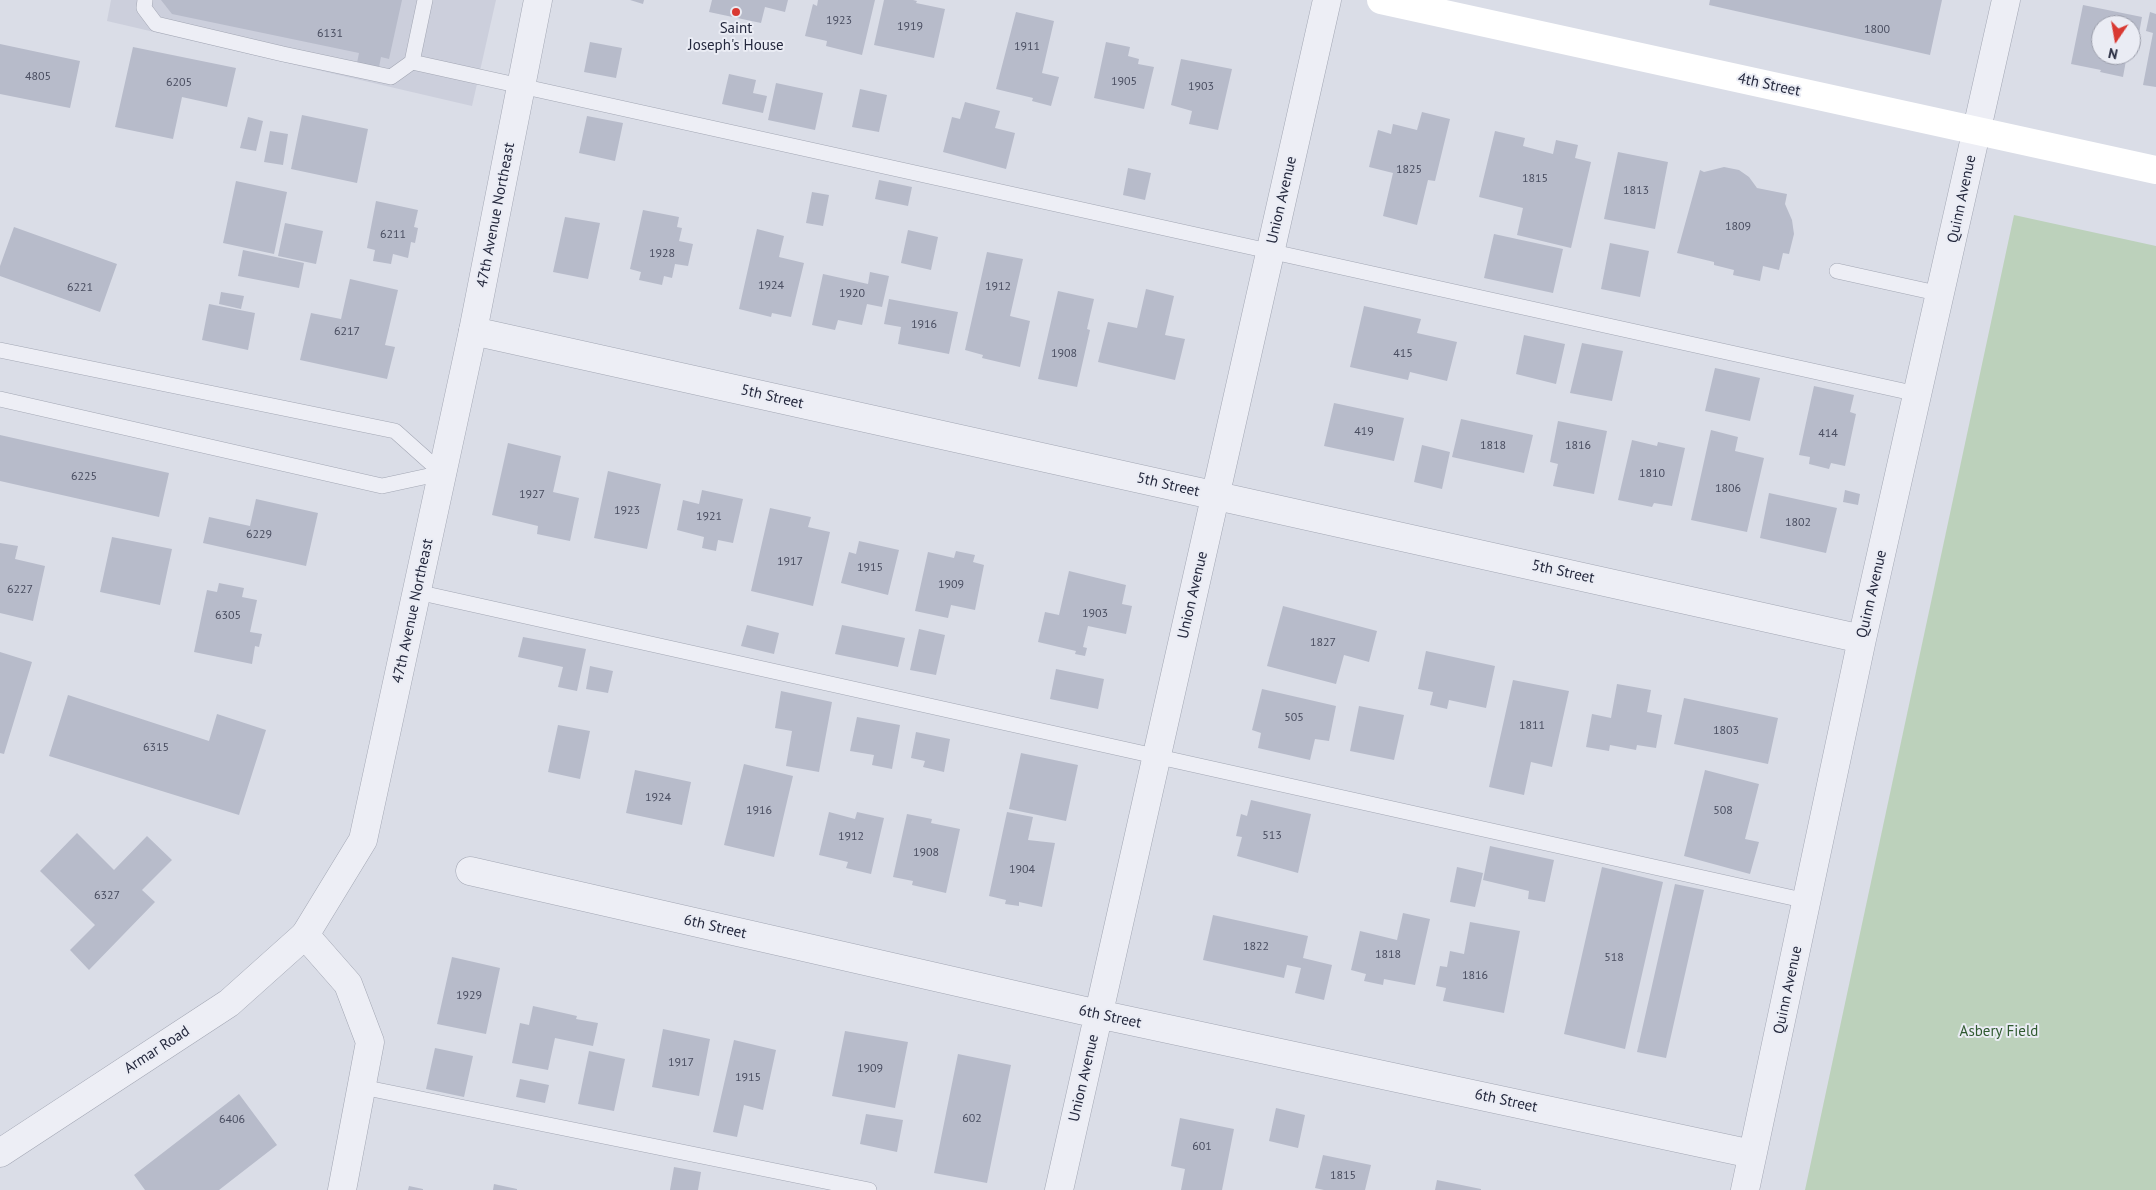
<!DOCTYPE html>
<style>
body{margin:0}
#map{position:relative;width:2156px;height:1190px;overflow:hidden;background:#dadde7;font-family:"PT Sans",sans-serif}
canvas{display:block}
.north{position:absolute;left:2091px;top:15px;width:50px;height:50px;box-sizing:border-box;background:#eaecf4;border:1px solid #9b9eab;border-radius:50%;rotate:192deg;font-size:14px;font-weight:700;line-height:20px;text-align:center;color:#24283d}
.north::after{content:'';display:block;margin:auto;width:18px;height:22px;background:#d93932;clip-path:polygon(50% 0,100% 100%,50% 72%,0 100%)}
</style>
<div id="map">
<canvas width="2156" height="1190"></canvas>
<div class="north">N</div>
</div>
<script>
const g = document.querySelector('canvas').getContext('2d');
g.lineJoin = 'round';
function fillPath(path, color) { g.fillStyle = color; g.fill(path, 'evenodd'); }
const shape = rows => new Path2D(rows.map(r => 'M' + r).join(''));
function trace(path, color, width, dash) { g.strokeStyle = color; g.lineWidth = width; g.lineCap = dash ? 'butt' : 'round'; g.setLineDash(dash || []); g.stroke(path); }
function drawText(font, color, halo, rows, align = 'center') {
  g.font = font + ' "PT Sans",sans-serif'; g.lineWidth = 4; g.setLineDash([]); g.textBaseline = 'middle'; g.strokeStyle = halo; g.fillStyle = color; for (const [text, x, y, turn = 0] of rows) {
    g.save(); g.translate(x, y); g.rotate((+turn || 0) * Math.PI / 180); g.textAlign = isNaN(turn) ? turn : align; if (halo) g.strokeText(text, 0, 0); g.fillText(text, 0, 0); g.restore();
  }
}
fillPath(shape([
 [111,0,496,0,472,106,107,21]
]), '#cccfdc');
fillPath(shape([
 [2014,215,2156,246,2156,1190,1805,1190]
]), '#bcd1bb');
fillPath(shape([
 [161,0,402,0,389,59,381,57,378,72,356,68,359,53,172,14],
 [630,0,644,0,643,4],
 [712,0,788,0,785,12,765,7,761,23,709,12],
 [818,0,875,0,862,55,826,46,827,41,805,36,813,4,817,6],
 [884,0,913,0,917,1,916,3,945,9,934,58,874,45],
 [1710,0,1942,0,1930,55,1709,5],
 [2083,5,2142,17,2138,39,2131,38,2131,25,2101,25,2101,55,2127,55,2123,77,2100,72,2101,70,2071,64],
 [1016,12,1054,21,1042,73,1059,77,1051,106,1032,101,1033,98,996,89],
 [2150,12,2156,14,2156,87,2143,85,2153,33,2146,31],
 [590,42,622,48,616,78,584,72],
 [1106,42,1130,47,1128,56,1139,59,1138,64,1154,67,1144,109,1094,98],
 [0,44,80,61,70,108,0,94],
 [133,47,236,68,227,107,182,97,173,139,115,127],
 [1181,59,1232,69,1218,130,1189,124,1192,111,1171,105],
 [729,74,756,80,753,93,767,96,763,113,722,104],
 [776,83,823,93,815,130,768,120],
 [860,89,887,95,879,132,852,127],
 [965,102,1000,111,995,128,1015,133,1006,169,943,152,952,117,960,119],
 [1422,112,1450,119,1435,181,1428,180,1417,225,1383,216,1393,173,1369,167,1378,130,1391,134,1393,124,1417,130],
 [302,115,368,129,357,183,291,169],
 [587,116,623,123,615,161,579,153],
 [248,117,263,121,256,151,240,148],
 [270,131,288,134,283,165,264,162],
 [1495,131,1525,138,1523,146,1553,154,1556,140,1578,145,1575,158,1591,162,1571,248,1517,235,1523,208,1479,197],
 [1618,152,1668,162,1655,229,1604,219],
 [1724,167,1739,170,1749,177,1757,188,1787,194,1785,204,1792,220,1794,234,1789,254,1783,253,1779,270,1763,266,1760,281,1733,275,1734,270,1714,265,1714,262,1677,253,1700,170,1704,172],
 [1128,168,1151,173,1145,200,1123,195],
 [879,180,912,187,908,206,875,199],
 [236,181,287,192,274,254,223,243],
 [812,192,829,195,823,226,806,223],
 [376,201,418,210,414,227,418,228,415,243,411,242,408,258,393,254,391,264,373,261,375,250,367,248],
 [643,210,679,217,677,227,682,228,679,241,693,244,688,266,675,264,672,278,664,276,662,285,639,280,641,272,630,269],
 [565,217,600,223,588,279,553,272],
 [285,223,323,231,316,264,278,256],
 [14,227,117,264,100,312,0,276,0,266],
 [757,229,784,236,779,257,804,263,791,317,772,313,771,317,739,309],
 [908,230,938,237,931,270,901,263],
 [1494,234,1563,249,1553,293,1484,278],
 [1610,243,1649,251,1640,297,1601,289],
 [243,250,304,263,299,288,238,276],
 [987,252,1023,259,1010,316,1030,321,1020,367,982,358,983,355,965,350],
 [870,272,889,276,882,307,867,304,862,325,838,320,835,330,812,325,823,274,868,284],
 [350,279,398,290,385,345,395,347,387,379,300,360,311,313,341,319],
 [1146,289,1174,296,1165,335,1185,339,1175,380,1098,362,1108,322,1137,328],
 [1058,291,1094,299,1087,329,1090,330,1077,387,1038,379],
 [221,292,244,296,241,309,219,304],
 [889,299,958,312,949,354,898,344,901,327,884,324],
 [209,304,255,313,248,350,202,340],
 [1364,306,1421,319,1417,333,1457,342,1447,381,1410,372,1408,380,1350,367],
 [1524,335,1565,344,1556,384,1516,374],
 [1582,343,1623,351,1612,401,1570,393],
 [1715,368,1760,378,1750,421,1705,411],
 [1814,386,1854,395,1850,412,1856,414,1845,466,1831,463,1829,469,1809,464,1810,457,1799,455],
 [1334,403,1404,418,1394,461,1324,446],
 [1461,419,1533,435,1524,473,1452,457],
 [1558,421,1607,431,1594,494,1553,486,1558,464,1550,462],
 [1711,430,1738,437,1735,451,1764,458,1747,532,1691,520],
 [0,435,169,473,159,517,0,481],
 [1632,440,1657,446,1658,442,1685,448,1672,506,1654,503,1652,507,1618,500],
 [508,443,561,456,553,492,579,498,570,541,537,534,538,526,492,515],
 [1422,445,1450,452,1442,489,1414,482],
 [608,471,661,484,647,549,594,538],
 [702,490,743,499,733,543,718,540,716,551,702,548,704,537,677,530,683,500,699,504],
 [1845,490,1860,494,1858,505,1843,502],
 [1769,493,1837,508,1826,553,1760,538],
 [256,499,318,513,306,566,203,543,209,517,250,526],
 [770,508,811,517,808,527,830,532,813,606,751,591],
 [112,537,172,549,160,605,100,592],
 [859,541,899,550,888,595,841,583,849,552,856,554],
 [0,543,18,546,15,559,45,566,33,621,0,613],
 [956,551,975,555,973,562,984,565,975,610,951,605,948,618,915,611,928,552,954,558],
 [1069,571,1126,585,1122,604,1132,606,1126,634,1088,626,1083,647,1087,648,1085,656,1075,654,1076,651,1038,642,1045,612,1059,615],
 [219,583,244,588,242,597,257,600,250,632,262,634,259,647,255,646,252,664,194,652,207,590,217,592],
 [1283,606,1377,631,1369,662,1344,655,1336,684,1267,666],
 [747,625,779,633,774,654,741,646],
 [842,625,905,638,898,667,835,654],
 [919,629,945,635,936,675,910,670],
 [523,637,586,649,577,691,558,687,563,667,518,657],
 [1426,651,1495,666,1486,708,1449,700,1447,709,1430,705,1433,692,1418,689],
 [0,652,32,662,4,754,0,753],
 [590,666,613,671,608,693,586,689],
 [1056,669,1104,679,1098,709,1050,699],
 [1513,680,1569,691,1552,767,1531,762,1524,795,1489,787],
 [1617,684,1651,690,1647,712,1662,715,1656,748,1637,745,1636,750,1610,745,1609,751,1586,747,1592,714,1611,718],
 [1262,689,1336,706,1329,741,1315,739,1310,760,1258,748,1261,733,1252,730],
 [781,691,832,702,819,772,786,766,792,731,775,728],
 [68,695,209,741,217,714,266,730,239,815,49,756],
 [1684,698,1778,718,1768,764,1674,744],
 [1359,706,1404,715,1394,760,1350,751],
 [857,717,900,725,892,769,872,765,874,755,850,751],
 [558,725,590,731,580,779,548,772],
 [916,732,950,739,944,772,923,767,925,761,911,758],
 [1021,753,1078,765,1066,821,1009,809],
 [744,764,793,776,774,857,724,845],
 [635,770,691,782,682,825,626,813],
 [1705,770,1759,784,1745,839,1759,842,1750,874,1684,856],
 [1251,800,1311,814,1298,873,1237,856,1242,837,1236,836,1241,814,1247,816],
 [829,812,855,819,857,812,884,818,871,874,846,868,848,862,819,855],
 [1007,812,1033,817,1028,840,1055,843,1042,907,1019,902,1019,906,1005,904,1006,900,989,896],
 [907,814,932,819,931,823,960,829,946,893,912,885,913,881,893,877],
 [77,833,114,870,147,836,172,860,142,890,155,902,89,970,70,950,95,925,40,871],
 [1490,846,1554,860,1545,902,1528,899,1529,891,1483,880],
 [1457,867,1483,873,1475,907,1450,902],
 [1602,867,1663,882,1625,1049,1564,1034],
 [1675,884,1704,890,1666,1058,1637,1052],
 [1403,913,1430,919,1415,985,1384,979,1383,985,1364,981,1366,974,1351,970,1360,931,1397,940],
 [1213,915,1308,936,1303,958,1332,965,1324,1000,1295,993,1301,968,1287,965,1284,978,1203,960],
 [1470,922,1520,931,1504,1013,1443,1001,1446,988,1436,986,1440,966,1447,967,1450,951,1464,954],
 [452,957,500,968,486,1034,437,1024],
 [533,1006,577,1016,576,1019,598,1023,593,1046,555,1038,548,1070,512,1063,520,1023,529,1025],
 [663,1029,710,1039,699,1096,652,1087],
 [845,1031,908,1042,895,1108,832,1096],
 [734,1040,776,1050,763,1110,744,1105,737,1137,713,1132],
 [435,1048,473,1056,464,1097,426,1089],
 [589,1051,625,1059,614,1111,578,1104],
 [958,1054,1011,1065,987,1183,934,1173],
 [520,1079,549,1085,545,1103,516,1097],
 [239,1094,277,1145,219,1190,145,1190,134,1175],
 [1276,1108,1305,1115,1298,1148,1269,1141],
 [866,1114,903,1120,897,1152,860,1144],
 [1180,1118,1234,1129,1222,1190,1181,1190,1185,1169,1171,1166],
 [1323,1155,1371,1165,1365,1190,1324,1190,1315,1188],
 [674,1167,701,1172,698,1190,670,1190],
 [1437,1180,1481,1189,1481,1190,1435,1190],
 [494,1184,517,1189,517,1190,493,1190],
 [409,1186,423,1189,423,1190,408,1190]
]), '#b7bbca');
const service = shape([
 [145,0,144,8,156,24,283,54,391,77,412,62],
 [425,0,412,62,1917,394],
 [1837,271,1941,294],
 [0,350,395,431,442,473],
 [0,399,382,486,442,473],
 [417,592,1807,901],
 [362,1087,869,1190]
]);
const minor = shape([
 [473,331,1862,639],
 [470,871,1098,1014,1752,1154],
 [0,1153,229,1003,305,935],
 [1059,1190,1327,0],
 [1745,1190,1862,639,2006,0]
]);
const tertiary = shape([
 [342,1190,370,1042,348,984,305,935,363,840,473,331,538,0]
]);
trace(service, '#a3a7b4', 16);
trace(minor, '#a3a7b4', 29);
trace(tertiary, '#a3a7b4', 29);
trace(service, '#edeef5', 15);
trace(minor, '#edeef5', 28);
trace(tertiary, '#edeef5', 28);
trace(shape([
 [1381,0,2156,170]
]), '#fff', 28);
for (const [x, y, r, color] of [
 [736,12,5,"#d93932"]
]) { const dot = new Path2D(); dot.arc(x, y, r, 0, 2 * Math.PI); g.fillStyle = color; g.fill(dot); trace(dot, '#eaecf4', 2); }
drawText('12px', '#494d60', null, [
 ["1923",839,21],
 ["1919",910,27],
 ["1800",1877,30],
 ["6131",330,34],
 ["1911",1027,47],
 ["4805",38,77],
 ["1905",1124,82],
 ["6205",179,83],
 ["1903",1201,87],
 ["1825",1409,170],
 ["1815",1535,179],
 ["1813",1636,191],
 ["1809",1738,227],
 ["6211",393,235],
 ["1928",662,254],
 ["1924",771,286],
 ["1912",998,287],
 ["6221",80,288],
 ["1920",852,294],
 ["1916",924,325],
 ["6217",347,332],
 ["1908",1064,354],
 ["415",1403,354],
 ["419",1364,432],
 ["414",1828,434],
 ["1818",1493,446],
 ["1816",1578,446],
 ["1810",1652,474],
 ["6225",84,477],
 ["1806",1728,489],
 ["1927",532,495],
 ["1923",627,511],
 ["1921",709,517],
 ["1802",1798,523],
 ["6229",259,535],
 ["1917",790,562],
 ["1915",870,568],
 ["1909",951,585],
 ["6227",20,590],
 ["1903",1095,614],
 ["6305",228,616],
 ["1827",1323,643],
 ["505",1294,718],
 ["1811",1532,726],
 ["1803",1726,731],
 ["6315",156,748],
 ["1924",658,798],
 ["1916",759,811],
 ["508",1723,811],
 ["513",1272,836],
 ["1912",851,837],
 ["1908",926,853],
 ["1904",1022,870],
 ["6327",107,896],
 ["1822",1256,947],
 ["1818",1388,955],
 ["518",1614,958],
 ["1816",1475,976],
 ["1929",469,996],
 ["1917",681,1063],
 ["1909",870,1069],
 ["1915",748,1078],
 ["602",972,1119],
 ["6406",232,1120],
 ["601",1202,1147],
 ["1815",1343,1176]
]);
drawText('15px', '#24283d', '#eaecf4', [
 ["Saint",736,29],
 ["Joseph's House",736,46]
]);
drawText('15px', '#24283d', '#eaecf4', [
 ["4th Street",1769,85,12],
 ["Quinn Avenue",1962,199,-78],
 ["Union Avenue",1282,200,-77],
 ["47th Avenue Northeast",496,215,-79],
 ["5th Street",772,397,13],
 ["5th Street",1168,485,13],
 ["5th Street",1563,572,12],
 ["Quinn Avenue",1872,594,-77],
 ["Union Avenue",1193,595,-77],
 ["47th Avenue Northeast",413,611,-78],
 ["6th Street",715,927,13],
 ["Quinn Avenue",1788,990,-78],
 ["6th Street",1110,1017,12],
 ["Armar Road",157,1050,-33],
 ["Union Avenue",1084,1078,-77],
 ["6th Street",1506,1101,12]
]);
drawText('15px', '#305a30', '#eaecf4', [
 ["Asbery Field",1999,1032]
]);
</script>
